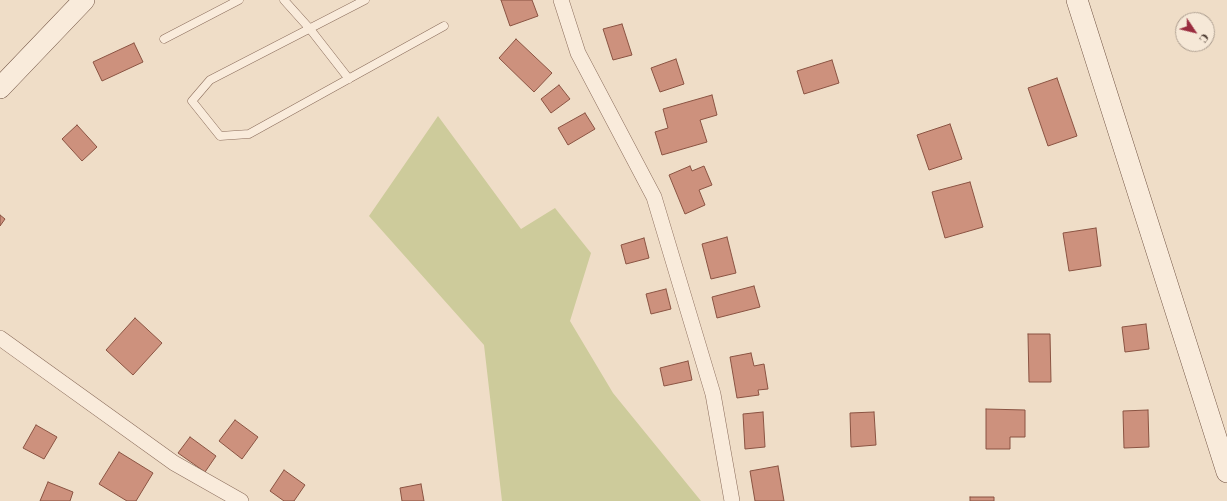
<!DOCTYPE html>
<meta charset="utf-8">
<style>
body{margin:0}
#map{position:relative;width:1227px;height:501px;overflow:hidden;background:#efddc7;font-family:"Playfair Display",serif}
canvas{display:block}
.north{position:absolute;left:1175px;top:12px;width:40px;height:40px;box-sizing:border-box;background:#f6e8d7;border:1px solid #ab9c8e;border-radius:50%;rotate:125deg;font-size:11px;font-weight:700;line-height:16px;text-align:center;color:#3b2920}
.north::after{content:'';display:block;margin:auto;width:14px;height:18px;background:#9a2c3f;clip-path:polygon(50% 0,100% 100%,50% 72%,0 100%)}
</style>
<div id="map">
<canvas width="1227" height="501"></canvas>
<div class="north">С</div>
</div>
<script>
const g = document.querySelector('canvas').getContext('2d');
g.lineJoin = 'round';
function fillPath(path, color) { g.fillStyle = color; g.fill(path, 'evenodd'); }
const shape = rows => new Path2D(rows.map(r => 'M' + r).join(''));
function trace(path, color, width, dash) { g.strokeStyle = color; g.lineWidth = width; g.lineCap = dash ? 'butt' : 'round'; g.setLineDash(dash || []); g.stroke(path); }
fillPath(shape([
 [438,116,521,229,555,208,591,253,570,321,613,393,701,501,502,501,484,345,369,216]
]), '#cdcb9b');
const building = shape([
 [501,0,532,0,538,16,510,26,501,0],
 [622,24,632,55,613,60,603,29,622,24],
 [516,39,552,73,534,92,499,58,516,39],
 [134,43,143,62,102,81,93,62,134,43],
 [676,59,684,84,660,92,651,68,676,59],
 [832,60,839,83,804,94,797,71,832,60],
 [1057,78,1077,136,1048,146,1028,88,1057,78],
 [559,85,570,99,551,113,541,99,559,85],
 [712,95,717,115,700,120,707,142,662,155,655,132,668,128,663,109,712,95],
 [585,113,595,129,568,145,558,128,585,113],
 [950,124,962,159,929,170,917,135,950,124],
 [77,125,97,147,82,161,62,139,77,125],
 [690,166,692,171,704,166,712,185,699,190,705,205,685,214,669,175,690,166],
 [970,182,983,227,945,238,932,192,970,182],
 [0,215,5,219,0,226,0,215],
 [1096,228,1101,266,1069,271,1063,233,1096,228],
 [727,237,736,273,711,279,702,244,727,237],
 [644,238,649,258,626,264,621,245,644,238],
 [754,286,760,307,717,318,712,297,754,286],
 [666,289,671,309,651,314,646,294,666,289],
 [135,318,162,343,133,375,106,350,135,318],
 [1146,324,1149,349,1125,352,1122,327,1146,324],
 [1028,334,1050,334,1051,382,1029,382,1028,334],
 [751,353,754,366,764,364,768,389,758,390,759,395,737,398,730,357,751,353],
 [688,361,692,380,664,386,660,368,688,361],
 [986,409,1025,410,1025,437,1010,437,1010,449,986,449,986,409],
 [1148,410,1149,447,1124,448,1123,411,1148,410],
 [763,412,765,447,745,449,743,414,763,412],
 [874,412,876,445,851,447,850,413,874,412],
 [235,420,258,437,242,459,219,441,235,420],
 [36,425,57,437,44,459,23,448,36,425],
 [190,437,216,456,205,472,178,453,190,437],
 [119,452,153,473,136,501,127,501,99,484,119,452],
 [778,466,784,501,755,501,750,471,778,466],
 [284,470,305,485,294,501,284,501,270,491,284,470],
 [48,482,73,492,70,501,40,501,48,482],
 [421,484,424,501,402,501,400,488,421,484],
 [970,497,994,497,994,501,970,501,970,497]
]);
fillPath(building, '#cd917d');
trace(building, '#8a5342', 1);
const lane = shape([
 [284,0,310,29,349,79],
 [365,0,210,80,192,101,220,136,249,134,444,26],
 [164,39,239,0]
]);
const street = shape([
 [561,0,578,53,654,197,713,394,732,501],
 [0,338,174,463,241,501]
]);
const secondary = shape([
 [1077,0,1227,472],
 [0,88,84,0]
]);
trace(lane, '#8b6d5c', 9);
trace(street, '#8b6d5c', 16);
trace(secondary, '#6d4f3f', 22);
trace(lane, '#f9ebdb', 8);
trace(street, '#f9ebdb', 15);
trace(secondary, '#f9ebdb', 21);
</script>
